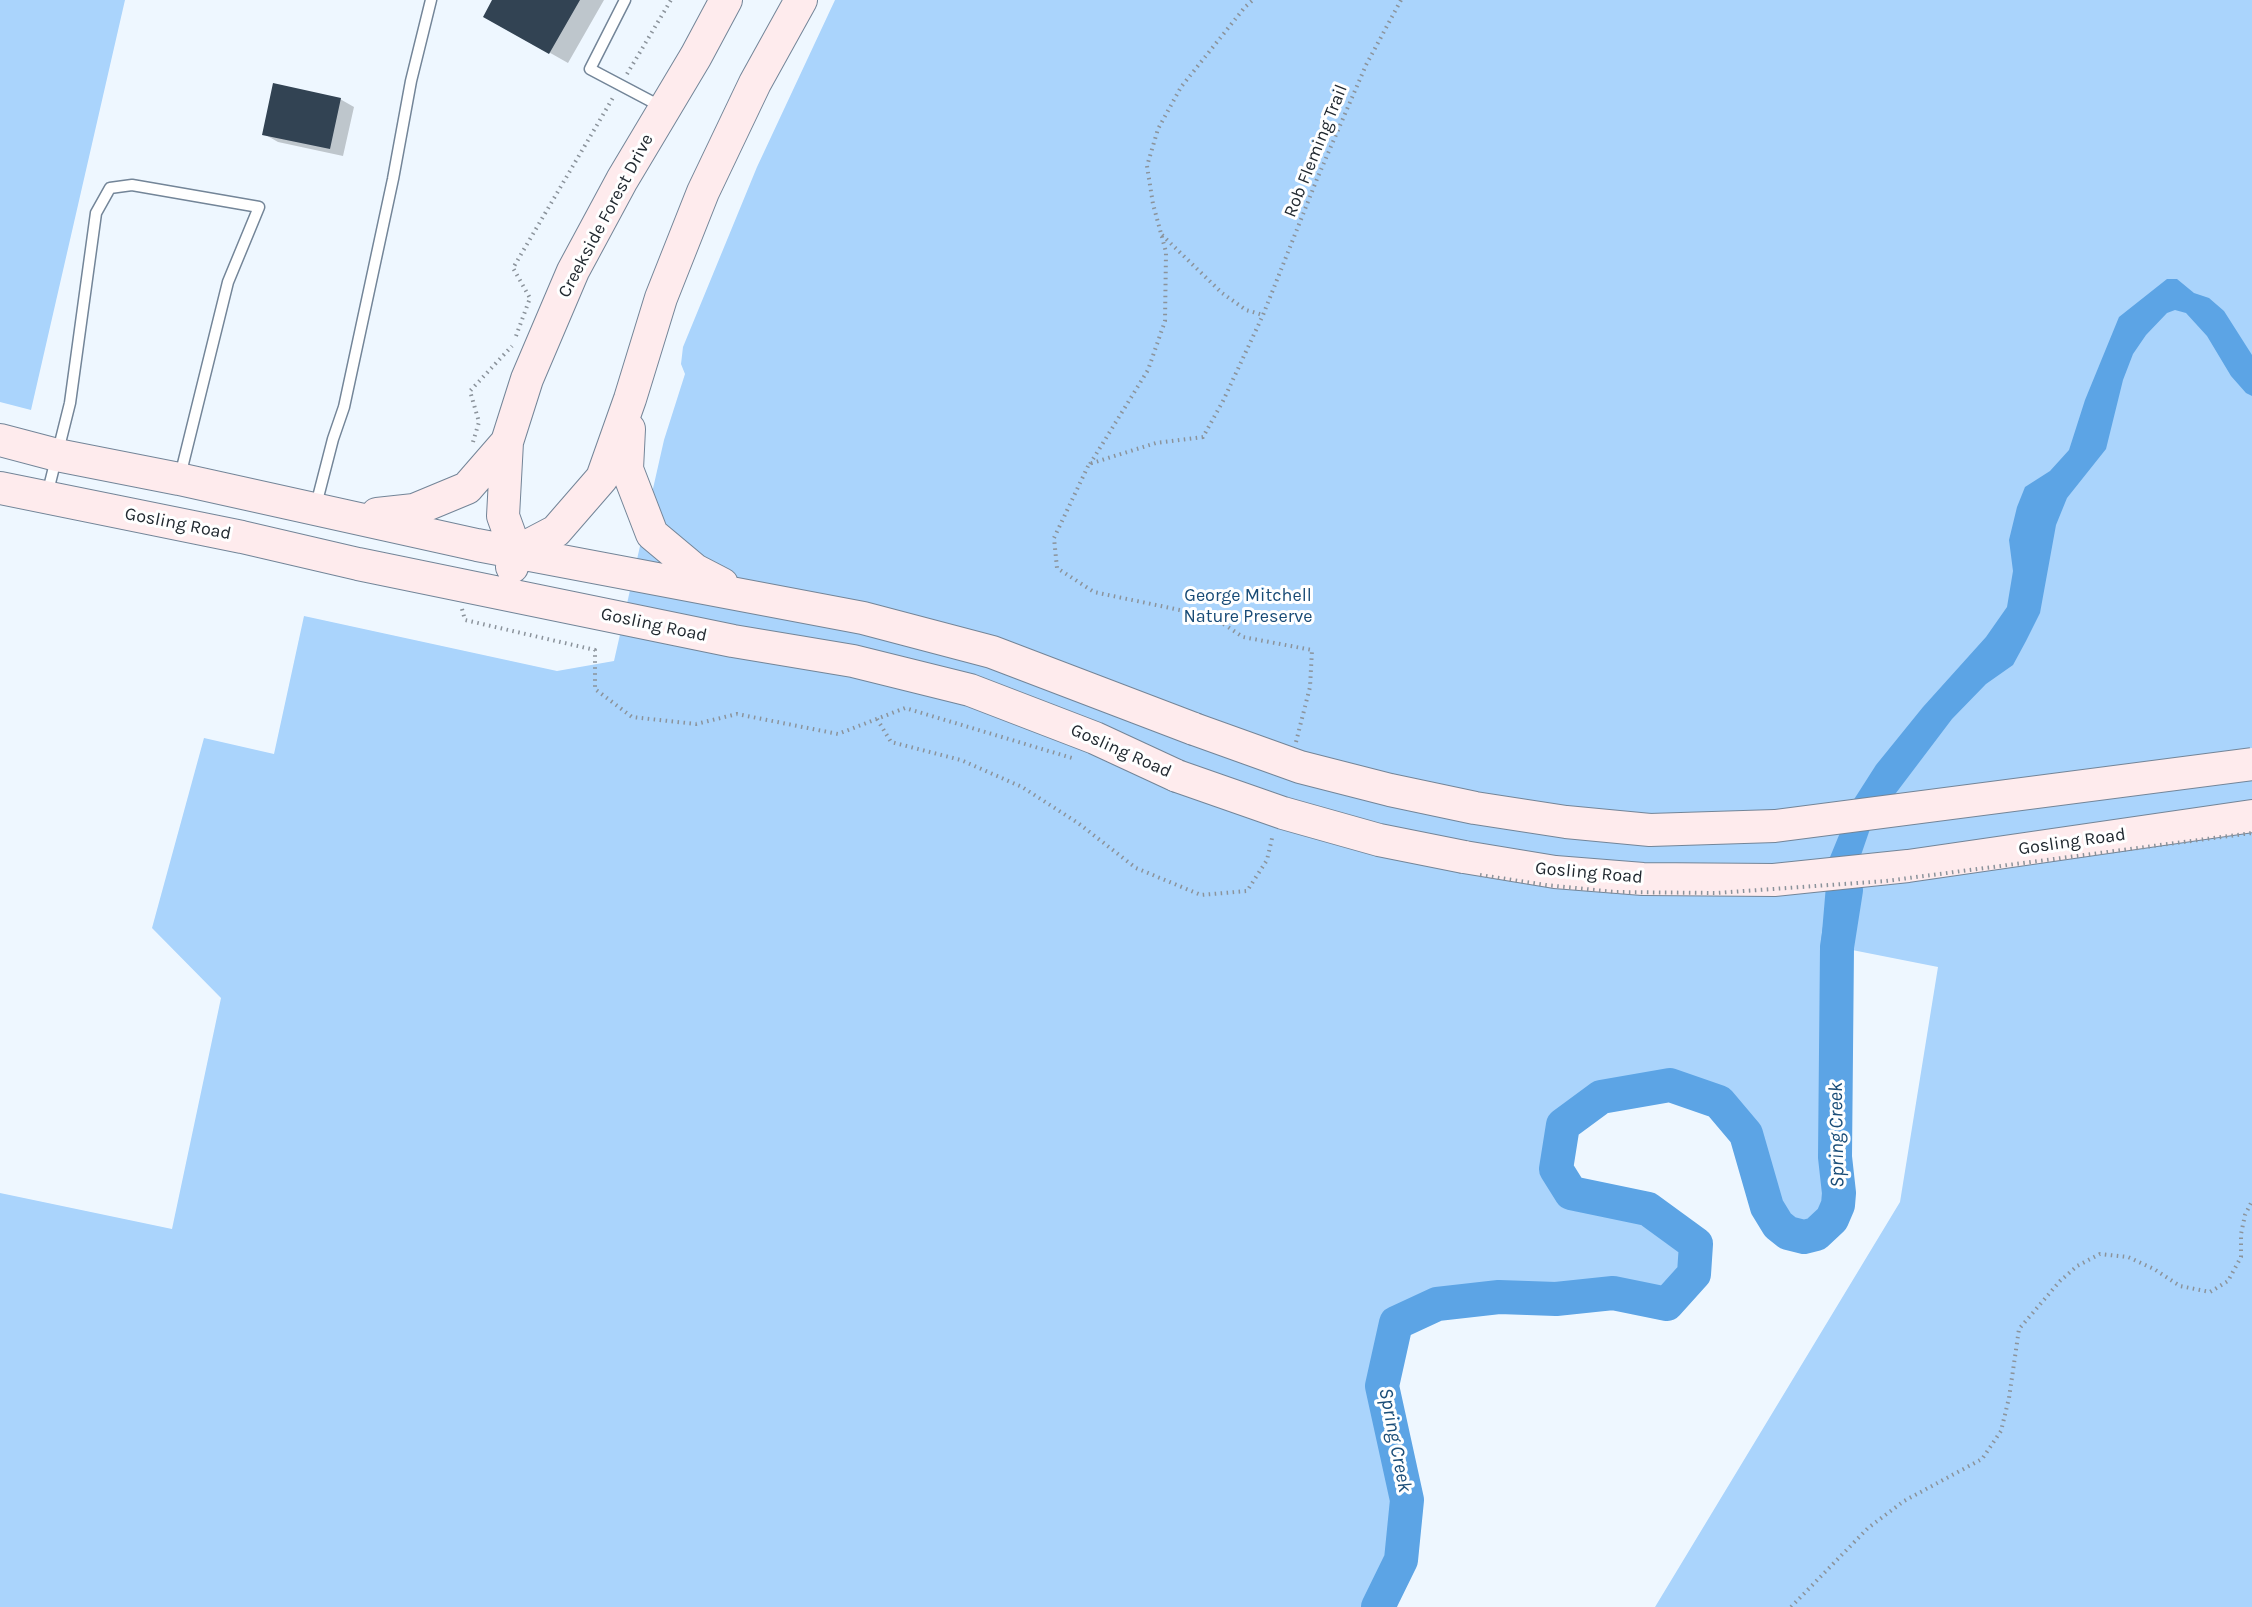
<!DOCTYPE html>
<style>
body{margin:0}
canvas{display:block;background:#eef7ff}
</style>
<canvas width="2252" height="1607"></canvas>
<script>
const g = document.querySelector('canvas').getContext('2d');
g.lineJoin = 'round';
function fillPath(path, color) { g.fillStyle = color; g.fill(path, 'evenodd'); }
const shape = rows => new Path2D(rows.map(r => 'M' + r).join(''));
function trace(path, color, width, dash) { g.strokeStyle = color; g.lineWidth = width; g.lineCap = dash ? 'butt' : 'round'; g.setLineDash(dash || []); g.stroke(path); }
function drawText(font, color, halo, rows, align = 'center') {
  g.font = font + ' Karla,sans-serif'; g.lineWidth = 6; g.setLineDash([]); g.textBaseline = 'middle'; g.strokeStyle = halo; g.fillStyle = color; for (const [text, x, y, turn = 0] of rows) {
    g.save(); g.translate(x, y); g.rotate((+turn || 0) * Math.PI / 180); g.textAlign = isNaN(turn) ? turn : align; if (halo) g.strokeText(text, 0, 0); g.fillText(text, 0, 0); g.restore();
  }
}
fillPath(shape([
 [0,0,125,0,31,410,0,402],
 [835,0,2252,0,2252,1607,1655,1607,1900,1202,1938,967,1837,947,1835,1157,1839,1193,1838,1205,1832,1219,1816,1234,1804,1237,1788,1233,1778,1225,1767,1207,1746,1134,1719,1102,1670,1085,1601,1097,1563,1125,1556,1169,1571,1192,1648,1209,1696,1244,1694,1274,1667,1304,1613,1293,1556,1299,1499,1297,1437,1304,1396,1323,1382,1386,1407,1500,1401,1560,1378,1607,0,1607,0,1193,172,1229,221,998,152,928,204,738,274,754,304,616,557,671,614,661,664,440,685,374,681,364,683,347,757,167]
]), '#aad4fc');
fillPath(shape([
 [2167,279,2177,279,2194,293,2209,298,2224,311,2252,355,2252,396,2246,393,2231,376,2207,336,2186,313,2175,310,2167,313,2146,335,2133,354,2123,380,2106,449,2067,498,2056,525,2040,613,2026,641,2013,665,1986,684,1952,719,1871,826,1860,858,1855,929,1821,944,1828,862,1853,801,1876,765,1923,707,1986,637,2007,607,2013,571,2009,540,2017,507,2025,487,2050,471,2069,450,2085,400,2119,317]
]), '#5ca4e5');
fillPath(shape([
 [494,0,604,0,568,63,485,16],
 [340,99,354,107,343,156,278,142,264,134]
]), '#0003');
trace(shape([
 [1378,1607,1401,1560,1407,1500,1382,1386,1396,1323,1437,1304,1499,1297,1556,1299,1613,1293,1667,1304,1694,1274,1696,1244,1648,1209,1571,1193,1556,1169,1563,1125,1601,1097,1670,1085,1719,1102,1746,1134,1767,1207,1778,1225,1788,1233,1804,1237,1816,1234,1832,1219,1838,1205,1839,1193,1835,1157,1837,947,1846,890]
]), '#5ca4e5', 34);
fillPath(shape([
 [492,0,580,0,549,54,483,17],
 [273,83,341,98,330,149,262,135]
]), '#324353');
const service = shape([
 [625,0,590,69,662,107],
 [47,495,70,403,96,213,110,188,132,185,259,207,228,282,180,476],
 [316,505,333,439,344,407,393,179,411,81,431,0]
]);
const secondary = shape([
 [629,429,627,469,652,534,695,570,722,584],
 [0,440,57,455,179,479,477,545,863,618,992,652,1194,729],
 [0,488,242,537,358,564,733,641,853,661,970,690,1095,738,1177,776],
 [377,514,414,510,467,488,507,442],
 [516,552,556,531,602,478,630,399,661,298,703,192,755,83,801,0],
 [512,567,516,552,503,516,507,442,527,379,573,271,622,180,696,56,726,0],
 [1464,857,1555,872,1643,879,1774,880,1908,866,2252,816]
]);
trace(service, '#738598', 13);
trace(secondary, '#738598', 34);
trace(shape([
 [627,74,671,0],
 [1162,235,1222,293,1246,310,1263,315],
 [516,336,530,298,513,268,614,96],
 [473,442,479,422,470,391,512,346],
 [1090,464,1148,370,1165,321,1166,252,1153,204,1147,166,1158,129,1181,87,1245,7,1253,0],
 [462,609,465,620,595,650,595,689,632,717,696,724,737,714,838,734,905,708,1072,758],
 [877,719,891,742,961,760,1022,787,1078,823,1136,868,1201,895,1247,891,1267,860,1273,834],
 [1296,742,1310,687,1312,650,1243,637,1213,617,1094,592,1057,568,1054,538,1089,464,1156,443,1203,437,1223,401,1263,315,1317,179,1366,65,1401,0],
 [1791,1607,1868,1528,1904,1501,1982,1459,2001,1431,2009,1398,2019,1329,2060,1281,2077,1266,2100,1254,2128,1257,2154,1269,2180,1286,2210,1292,2228,1281,2241,1257,2241,1234,2245,1215,2252,1201]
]), '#8b939b', 4, [1.5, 4.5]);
trace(service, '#fff', 10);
trace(secondary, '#feebed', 32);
const secondaryBridge = shape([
 [1194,729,1300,767,1390,790,1475,808,1566,822,1650,830,1775,826,2252,764],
 [1177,776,1283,813,1379,840,1464,857]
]);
trace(secondaryBridge, '#738598', 34, []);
trace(shape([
 [1480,875,1546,885,1615,892,1716,893,1886,881,2252,833]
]), '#8b939b', 4, [1.5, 4.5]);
trace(secondaryBridge, '#feebed', 32);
drawText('18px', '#212930', '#fff', [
 ["Rob Fleming Trail",1316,151,-68],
 ["Creekside Forest Drive",606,216,-62],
 ["Gosling Road",178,524,11],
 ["Gosling Road",654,625,12],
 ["Gosling Road",1121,751,24],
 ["Gosling Road",2072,842,-8],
 ["Gosling Road",1589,873,5]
]);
drawText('18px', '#184b76', '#fff', [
 ["George Mitchell",1248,596],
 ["Nature Preserve",1248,617]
]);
drawText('italic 20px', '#1a4d78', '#fff', [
 ["Spring Creek",1837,1135,-91],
 ["Spring Creek",1395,1440,79]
]);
</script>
